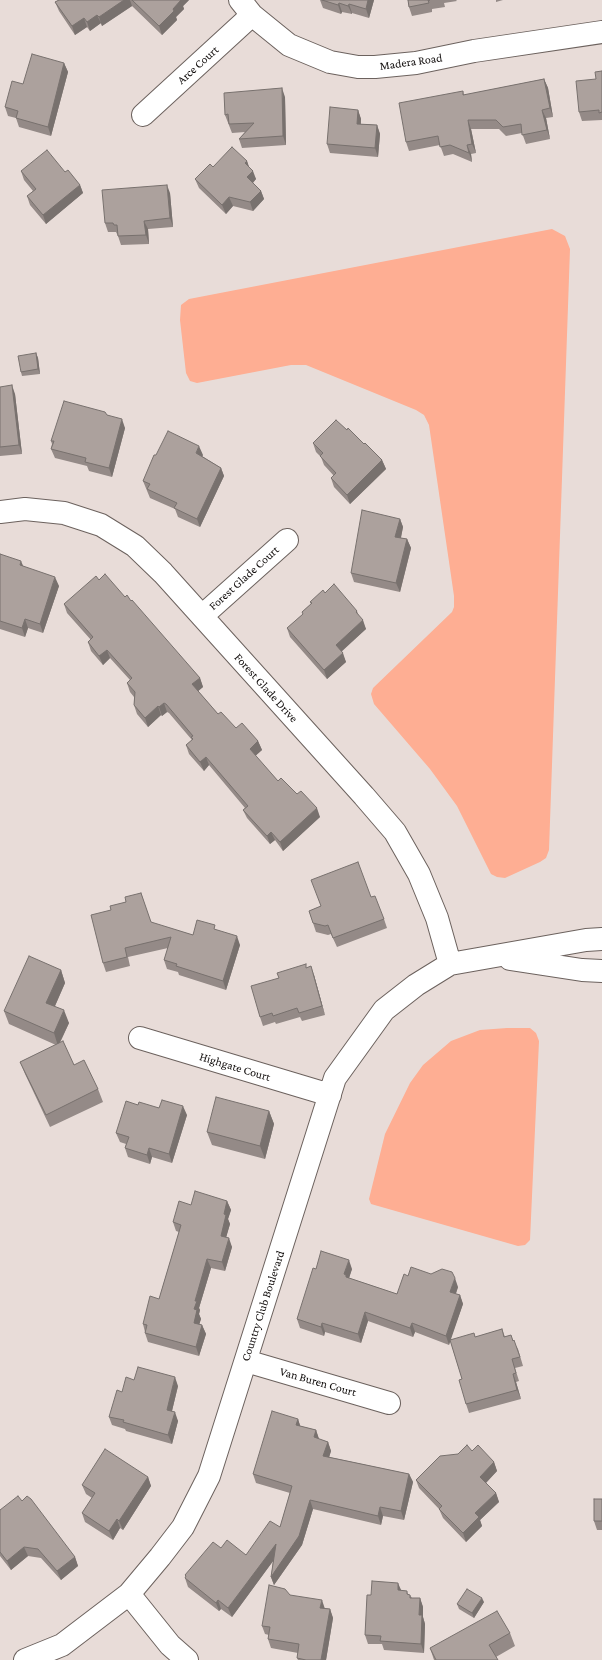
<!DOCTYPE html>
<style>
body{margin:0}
canvas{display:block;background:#e8dcd8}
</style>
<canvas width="602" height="1660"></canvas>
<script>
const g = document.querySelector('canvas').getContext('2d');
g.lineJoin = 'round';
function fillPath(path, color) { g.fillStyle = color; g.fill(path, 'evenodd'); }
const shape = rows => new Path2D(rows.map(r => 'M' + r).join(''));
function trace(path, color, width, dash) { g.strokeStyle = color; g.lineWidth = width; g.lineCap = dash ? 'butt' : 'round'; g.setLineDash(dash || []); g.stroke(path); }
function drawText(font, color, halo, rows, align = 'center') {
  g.font = font + ' "Crimson Pro",serif'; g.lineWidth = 3.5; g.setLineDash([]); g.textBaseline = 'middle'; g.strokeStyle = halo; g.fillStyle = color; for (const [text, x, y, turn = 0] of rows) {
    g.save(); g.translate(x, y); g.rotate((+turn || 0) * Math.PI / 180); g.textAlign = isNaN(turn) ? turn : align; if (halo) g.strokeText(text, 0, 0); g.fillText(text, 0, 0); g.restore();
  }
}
fillPath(shape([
 [552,229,565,236,570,249,549,850,546,858,540,862,505,878,497,877,491,874,457,806,430,769,374,704,371,694,373,688,452,612,454,607,454,596,429,425,424,415,416,410,306,365,291,365,197,383,190,381,186,373,180,320,181,305,189,299],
 [507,1028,530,1028,536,1033,539,1041,530,1240,525,1245,518,1246,371,1204,369,1199,385,1134,410,1083,423,1065,451,1041,480,1030]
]), '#feae93');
const minor = shape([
 [240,0,252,15,289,45,330,62,358,67,375,67,416,63,474,51,602,32],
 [143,115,252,15],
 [0,512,25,509,64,513,101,525,135,546,163,573,364,796,395,832,419,874,437,918,450,964],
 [202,616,287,540],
 [510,959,582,970,602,971],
 [140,1038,330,1095],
 [246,1361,389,1403],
 [129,1594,170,1645,187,1660],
 [25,1660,62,1645,129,1594,160,1557,183,1527,209,1476,335,1078,384,1010,416,985,450,964,586,940,602,939]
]);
trace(minor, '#6c625e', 24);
trace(minor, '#fff', 22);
fillPath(shape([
 [59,0,189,0,183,6,184,9,176,17,177,20,162,35,132,6,102,26,101,23,90,31,87,27,75,35,59,11,55,2],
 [320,0,374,0,369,18,352,13,352,14,342,12,341,14,323,8],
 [408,0,456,0,457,1,444,3,445,7,432,9,432,12,412,16,409,7],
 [496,0,503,0,496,2],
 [64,63,68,72,51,136,19,127,16,118,8,116,5,107,23,84],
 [602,71,602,120,582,121,579,112,596,79],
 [544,79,548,88,553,117,546,118,550,139,526,144,522,133,506,136,499,129,471,129,476,153,471,154,472,162,453,154,444,156,440,145,409,151,406,142,463,91,464,95],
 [285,97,286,145,242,148,239,139,245,132,232,133,225,115],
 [358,110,361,119,361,124,377,125,380,134,378,157,330,153,327,144],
 [247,161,249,167,256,179,253,183,261,191,264,199,253,211,233,206,226,214,199,188,195,179,213,167],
 [21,171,65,172,80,185,83,193,46,224,30,205,27,196,33,191,24,180],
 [170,193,173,227,148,229,149,244,121,245,118,236,116,232,108,232,105,223],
 [36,353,38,358,40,374,22,376,21,372],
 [0,387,15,394,22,454,0,456],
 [107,415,125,428,112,477,89,471,87,466,55,458,51,449,52,444,51,441],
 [313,443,364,444,382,460,386,469,350,504,334,487,331,478,334,476,324,465,321,457,316,452],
 [156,455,203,455,202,456,221,468,224,476,200,527,178,517,175,509,150,498,143,481],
 [400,519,403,527,401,538,407,539,411,548,400,592,354,582,351,573],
 [0,554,59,586,43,633,28,628,25,637,0,629],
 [99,580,125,597,200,678,203,687,198,691,218,714,236,728,258,741,262,750,255,756,278,781,297,794,320,817,283,851,275,840,270,844,247,818,243,810,245,808,209,765,204,771,189,754,186,745,192,740,169,713,167,712,162,716,161,715,148,727,137,714,134,705,134,697,130,692,127,683,130,680,110,658,103,665,91,651,88,642,91,640,67,613,64,604],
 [325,593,357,611,359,616,366,629,341,651,346,662,327,679,290,637,287,628,303,614,302,612,311,604,310,602],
 [141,893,151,923,193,935,217,930,240,945,226,990,179,975,178,972,167,969,164,960,168,948,128,957,130,966,106,972,103,963,111,910,126,902],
 [371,897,384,919,387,928,337,947,331,934,328,935,316,932,309,911,321,906],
 [307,968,314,975,325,1015,302,1021,300,1017,276,1024,275,1022,263,1026,260,1017,279,978],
 [61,970,65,983,55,1006,69,1023,60,1043,74,1065,98,1089,103,1102,50,1127,25,1074,20,1062,56,1045,9,1024,4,1011],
 [138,1105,159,1108,187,1115,172,1163,152,1157,150,1164,128,1157,125,1148,126,1144,120,1142,116,1133],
 [269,1111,274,1124,265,1159,212,1145,207,1132],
 [227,1201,231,1210,228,1219,230,1224,226,1237,232,1247,225,1271,211,1268,199,1308,200,1310,199,1314,201,1319,199,1324,202,1325,206,1334,199,1356,148,1342,145,1333,145,1332,143,1324,159,1299,179,1232,176,1231,173,1222,191,1205],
 [316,1269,352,1269,349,1278,397,1294,408,1276,458,1287,456,1294,460,1295,463,1304,450,1340,476,1337,502,1329,505,1337,511,1335,513,1341,518,1349,523,1366,515,1368,519,1381,516,1382,521,1399,469,1413,466,1404,462,1379,450,1340,449,1345,415,1332,413,1337,368,1321,361,1343,325,1332,324,1336,300,1328,297,1319],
 [134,1380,178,1386,172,1411,178,1421,172,1444,126,1431,125,1429,112,1425,109,1417,122,1392],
 [298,1419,300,1426,316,1430,319,1439,328,1442,331,1451,329,1457,409,1474,413,1482,404,1520,383,1516,381,1525,313,1509,302,1545,274,1585,271,1577,273,1561,232,1617,221,1609,219,1611,188,1587,185,1578,186,1577,185,1575,221,1548,246,1555,280,1527,290,1493,256,1483,253,1474],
 [472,1451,494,1462,497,1471,486,1483,496,1493,499,1502,480,1520,482,1526,466,1542,443,1518,439,1509,419,1488,416,1480,458,1454],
 [148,1477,151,1486,123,1530,120,1528,113,1540,85,1522,82,1513,92,1498,86,1494,82,1485],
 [602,1499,602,1530,597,1530,594,1521],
 [22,1501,75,1557,78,1566,61,1580,41,1558,28,1556,11,1570,0,1556,0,1510],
 [401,1590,407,1591,408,1595,410,1595,412,1598,420,1598,423,1607,423,1617,425,1624,424,1653,384,1650,382,1644,368,1644,365,1635,371,1595],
 [290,1595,324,1608,330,1609,333,1618,326,1660,298,1660,297,1658,298,1653,271,1648,268,1639,269,1635,265,1634,262,1626],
 [484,1602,474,1618,459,1609,457,1604],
 [510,1633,515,1646,496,1657,498,1660,434,1660,430,1648]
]), '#948a87');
fillPath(shape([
 [124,0,130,0,132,6,102,26,99,17],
 [179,0,189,0,183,6,184,9,176,17,177,20,162,35,159,26],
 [368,0,374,0,369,18,366,9],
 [339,3,342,12,341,14,338,5],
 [349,4,352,13,352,14,348,6],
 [97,15,101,23,90,31,87,22],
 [84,18,87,27,75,35,72,26],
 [64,63,68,72,51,136,48,127],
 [544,79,548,88,553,117,550,108],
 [282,88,285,97,286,145,283,136],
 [358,110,361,119,360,132,357,124],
 [542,110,546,118,550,139,547,130],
 [468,120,471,129,476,153,472,144],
 [377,125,380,134,378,157,375,148],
 [467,145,471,154,472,162,469,153],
 [247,161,250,170,245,163],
 [253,171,256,179,250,186,247,177],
 [80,185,83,193,46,224,43,215],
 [167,185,170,193,173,227,170,218],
 [261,191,264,199,253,211,250,202],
 [229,197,233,206,226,214,222,205],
 [144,221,148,229,149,244,146,235],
 [36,353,38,358,40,374,38,369],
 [12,385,15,394,22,454,19,445],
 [122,419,125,428,112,477,109,468],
 [199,446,203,455,199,462,196,453],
 [382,460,386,469,350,504,347,495],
 [221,468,224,476,200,527,197,519],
 [400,519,403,527,399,546,395,537],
 [407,539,411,548,400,592,396,583],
 [21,561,25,570,20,565],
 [55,577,59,586,43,633,40,624],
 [25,619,28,628,25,637,22,628],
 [363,620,366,629,339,654,336,645],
 [107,650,110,658,103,665,99,656],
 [343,653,346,662,327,679,324,670],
 [200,678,203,687,196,693,192,684],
 [164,703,167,712,162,716,159,707],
 [158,706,161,715,148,727,145,718],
 [258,741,262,750,253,758,250,749],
 [206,757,209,765,204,771,200,762],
 [317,808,320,817,283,851,280,842],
 [271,832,275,840,270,844,267,836],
 [237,936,240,945,226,990,223,981],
 [311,966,314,975,325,1015,322,1006],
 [61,970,65,983,51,1015,46,1003],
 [64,1010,69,1023,58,1046,54,1033],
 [183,1106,187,1115,172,1163,169,1154],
 [269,1111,274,1124,265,1159,260,1146],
 [149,1148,152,1157,150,1164,147,1155],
 [227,1201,231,1210,228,1219,230,1224,224,1245,221,1236,224,1214],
 [229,1238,232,1247,225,1271,222,1262],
 [207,1259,211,1268,199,1308,200,1310,199,1314,201,1319,197,1332,194,1323,194,1309,195,1301],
 [349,1260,352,1269,348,1281,344,1274],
 [455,1278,458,1287,453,1301,450,1292],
 [460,1295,463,1304,449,1345,446,1336],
 [365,1312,368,1321,361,1343,358,1334],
 [322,1323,325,1332,324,1336,321,1327],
 [412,1323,415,1332,413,1337,410,1328],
 [202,1325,206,1334,199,1356,196,1347],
 [513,1374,516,1382,521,1399,517,1390],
 [175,1377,178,1386,170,1419,167,1410],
 [175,1412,178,1421,172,1444,168,1435],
 [298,1419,301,1428,296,1425],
 [316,1430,319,1439,314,1437],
 [328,1442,331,1451,327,1464,323,1456],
 [494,1462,497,1471,483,1486,480,1477],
 [409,1474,413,1482,404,1520,401,1511],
 [148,1477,151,1486,123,1530,119,1521],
 [496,1493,499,1502,480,1520,482,1526,466,1542,463,1533,475,1513],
 [310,1500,313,1509,302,1545,274,1585,271,1577],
 [380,1507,383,1516,381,1525,378,1516],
 [117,1519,120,1528,113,1540,109,1531],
 [276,1544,279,1553,232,1617,228,1608],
 [24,1547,28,1556,11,1570,7,1561],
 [75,1557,78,1566,61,1580,57,1571],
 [398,1583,402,1592,398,1590],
 [420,1598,423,1607,423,1617,425,1624,424,1653,421,1644,419,1615],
 [482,1598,484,1602,474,1618,472,1613],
 [218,1600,221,1609,219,1611,216,1603],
 [322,1600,325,1609,320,1608],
 [330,1609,333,1618,326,1660,321,1660]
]), '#78716e');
const building = shape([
 [59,0,124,0,99,17,97,15,87,22,84,18,72,26,55,2,59,0],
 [132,0,181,0,173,9,174,11,159,26,132,0],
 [322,0,368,0,366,9,349,4,348,6,339,3,338,5,322,0],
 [408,0,430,0,428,0,429,3,409,7,408,0],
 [32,54,64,63,48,127,16,118,18,111,5,107,12,81,23,84,32,54],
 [602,71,602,112,599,113,599,110,579,112,576,81,596,79,595,72,602,71],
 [544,79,550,108,542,110,547,130,522,135,521,124,503,127,496,120,468,120,472,144,467,145,469,153,450,145,440,147,438,136,406,142,399,103,463,91,463,95,544,79],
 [282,88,283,136,239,139,254,123,229,124,228,114,225,115,224,93,282,88],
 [330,107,358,110,357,124,377,125,375,148,327,144,330,107],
 [232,147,247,161,245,163,253,171,247,177,261,191,250,202,229,197,222,205,195,179,210,164,213,167,232,147],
 [47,150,65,172,68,170,80,185,43,215,27,196,36,189,21,171,47,150],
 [167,185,170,218,144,221,146,235,118,236,117,225,114,225,113,223,105,223,102,190,167,185],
 [36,353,38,369,21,372,18,356,36,353],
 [12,385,19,445,0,447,0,387,12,385],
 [64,401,105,412,107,415,122,419,109,468,85,462,86,458,51,449,54,441,51,441,64,401],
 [336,420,347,430,348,428,364,444,365,443,382,460,347,495,331,478,336,473,320,456,323,453,313,443,336,420],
 [168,431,199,446,196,453,221,468,197,519,174,508,177,503,147,489,150,484,143,481,154,455,156,455,168,431],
 [362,510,400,519,395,537,407,539,396,583,351,573,362,510],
 [0,554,21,561,20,565,55,577,40,624,25,619,22,628,0,621,0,554],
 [105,574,125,597,127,595,131,601,132,600,200,678,192,684,218,714,221,712,236,728,242,723,258,741,250,749,278,781,281,778,297,794,301,791,317,808,280,842,271,832,267,836,243,810,248,806,206,757,200,762,186,745,193,739,191,737,193,736,166,704,164,703,159,707,158,706,145,718,134,705,135,692,127,683,132,678,107,650,99,656,88,642,93,637,64,604,96,576,99,580,105,574],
 [334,584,357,611,356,612,363,620,336,645,343,653,324,670,287,628,303,614,302,612,312,603,310,602,323,590,325,593,334,584],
 [358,862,371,897,375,896,384,919,333,938,328,925,325,926,313,923,309,911,321,906,311,880,358,862],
 [141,893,151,922,193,935,197,920,215,925,214,929,237,936,223,981,176,966,177,964,164,960,171,937,125,948,127,957,103,963,91,915,111,910,110,906,126,902,125,897,141,893],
 [29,956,61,970,46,1003,64,1010,54,1033,4,1011,29,956],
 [306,964,306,968,311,966,322,1006,299,1013,297,1008,273,1016,272,1013,260,1017,251,986,279,978,277,973,306,964],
 [63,1041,74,1065,84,1060,98,1089,46,1115,20,1062,63,1041],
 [216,1097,269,1111,260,1146,207,1132,216,1097],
 [162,1100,183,1106,169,1154,149,1148,147,1155,125,1148,129,1137,116,1133,126,1101,138,1105,139,1102,159,1108,162,1100],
 [195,1191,227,1201,224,1214,226,1215,221,1236,229,1238,222,1262,207,1259,195,1301,197,1301,194,1309,197,1310,194,1323,202,1325,196,1347,145,1333,147,1325,143,1324,150,1296,159,1299,181,1225,173,1222,179,1201,191,1205,195,1191],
 [321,1251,349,1260,344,1274,346,1275,346,1277,397,1294,404,1274,408,1276,411,1267,431,1274,442,1269,452,1272,455,1278,450,1292,460,1295,446,1336,412,1323,410,1328,365,1312,358,1334,322,1323,321,1327,297,1319,313,1268,316,1269,321,1251],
 [502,1329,504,1337,511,1335,513,1341,514,1340,520,1357,512,1359,516,1373,513,1374,517,1390,466,1404,459,1380,462,1379,450,1340,474,1333,475,1337,502,1329],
 [138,1367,175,1377,167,1410,175,1412,168,1435,123,1422,124,1420,109,1417,117,1390,122,1392,126,1377,134,1380,138,1367],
 [272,1411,298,1419,296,1425,316,1430,314,1437,328,1442,323,1456,409,1474,401,1511,380,1507,378,1516,310,1500,299,1536,271,1577,276,1544,228,1608,218,1600,216,1603,185,1578,186,1576,185,1575,213,1542,221,1548,227,1540,246,1555,270,1521,280,1527,292,1486,253,1474,272,1411],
 [467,1445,472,1451,478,1445,494,1462,480,1477,496,1493,475,1513,479,1517,463,1533,439,1509,442,1506,416,1480,440,1456,458,1454,467,1445],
 [105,1449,148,1477,119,1521,117,1519,109,1531,82,1513,95,1493,82,1485,105,1449],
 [18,1496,22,1501,27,1496,31,1499,75,1557,57,1571,38,1549,24,1547,7,1561,0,1552,0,1510,18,1496],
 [594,1499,602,1499,602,1521,594,1521,594,1499],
 [372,1581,398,1583,398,1590,407,1591,407,1594,410,1595,410,1598,420,1598,419,1615,422,1615,421,1644,380,1641,381,1636,365,1635,367,1595,371,1595,372,1581],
 [269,1585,285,1589,290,1595,322,1600,320,1608,330,1609,321,1660,306,1660,297,1658,299,1644,268,1639,270,1627,262,1626,269,1585],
 [467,1589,482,1598,472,1613,457,1604,467,1589],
 [497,1611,510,1633,489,1645,498,1660,436,1660,430,1648,497,1611]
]);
fillPath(building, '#aca19d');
trace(building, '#78716e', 1);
drawText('12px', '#110d0c', '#fff', [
 ["Madera Road",411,62,-8],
 ["Arce Court",198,65,-42],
 ["Forest Glade Court",244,578,-42],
 ["Forest Glade Drive",266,688,48],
 ["Highgate Court",235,1067,17],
 ["Country Club Boulevard",263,1306,-72],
 ["Van Buren Court",318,1382,16]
]);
</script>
